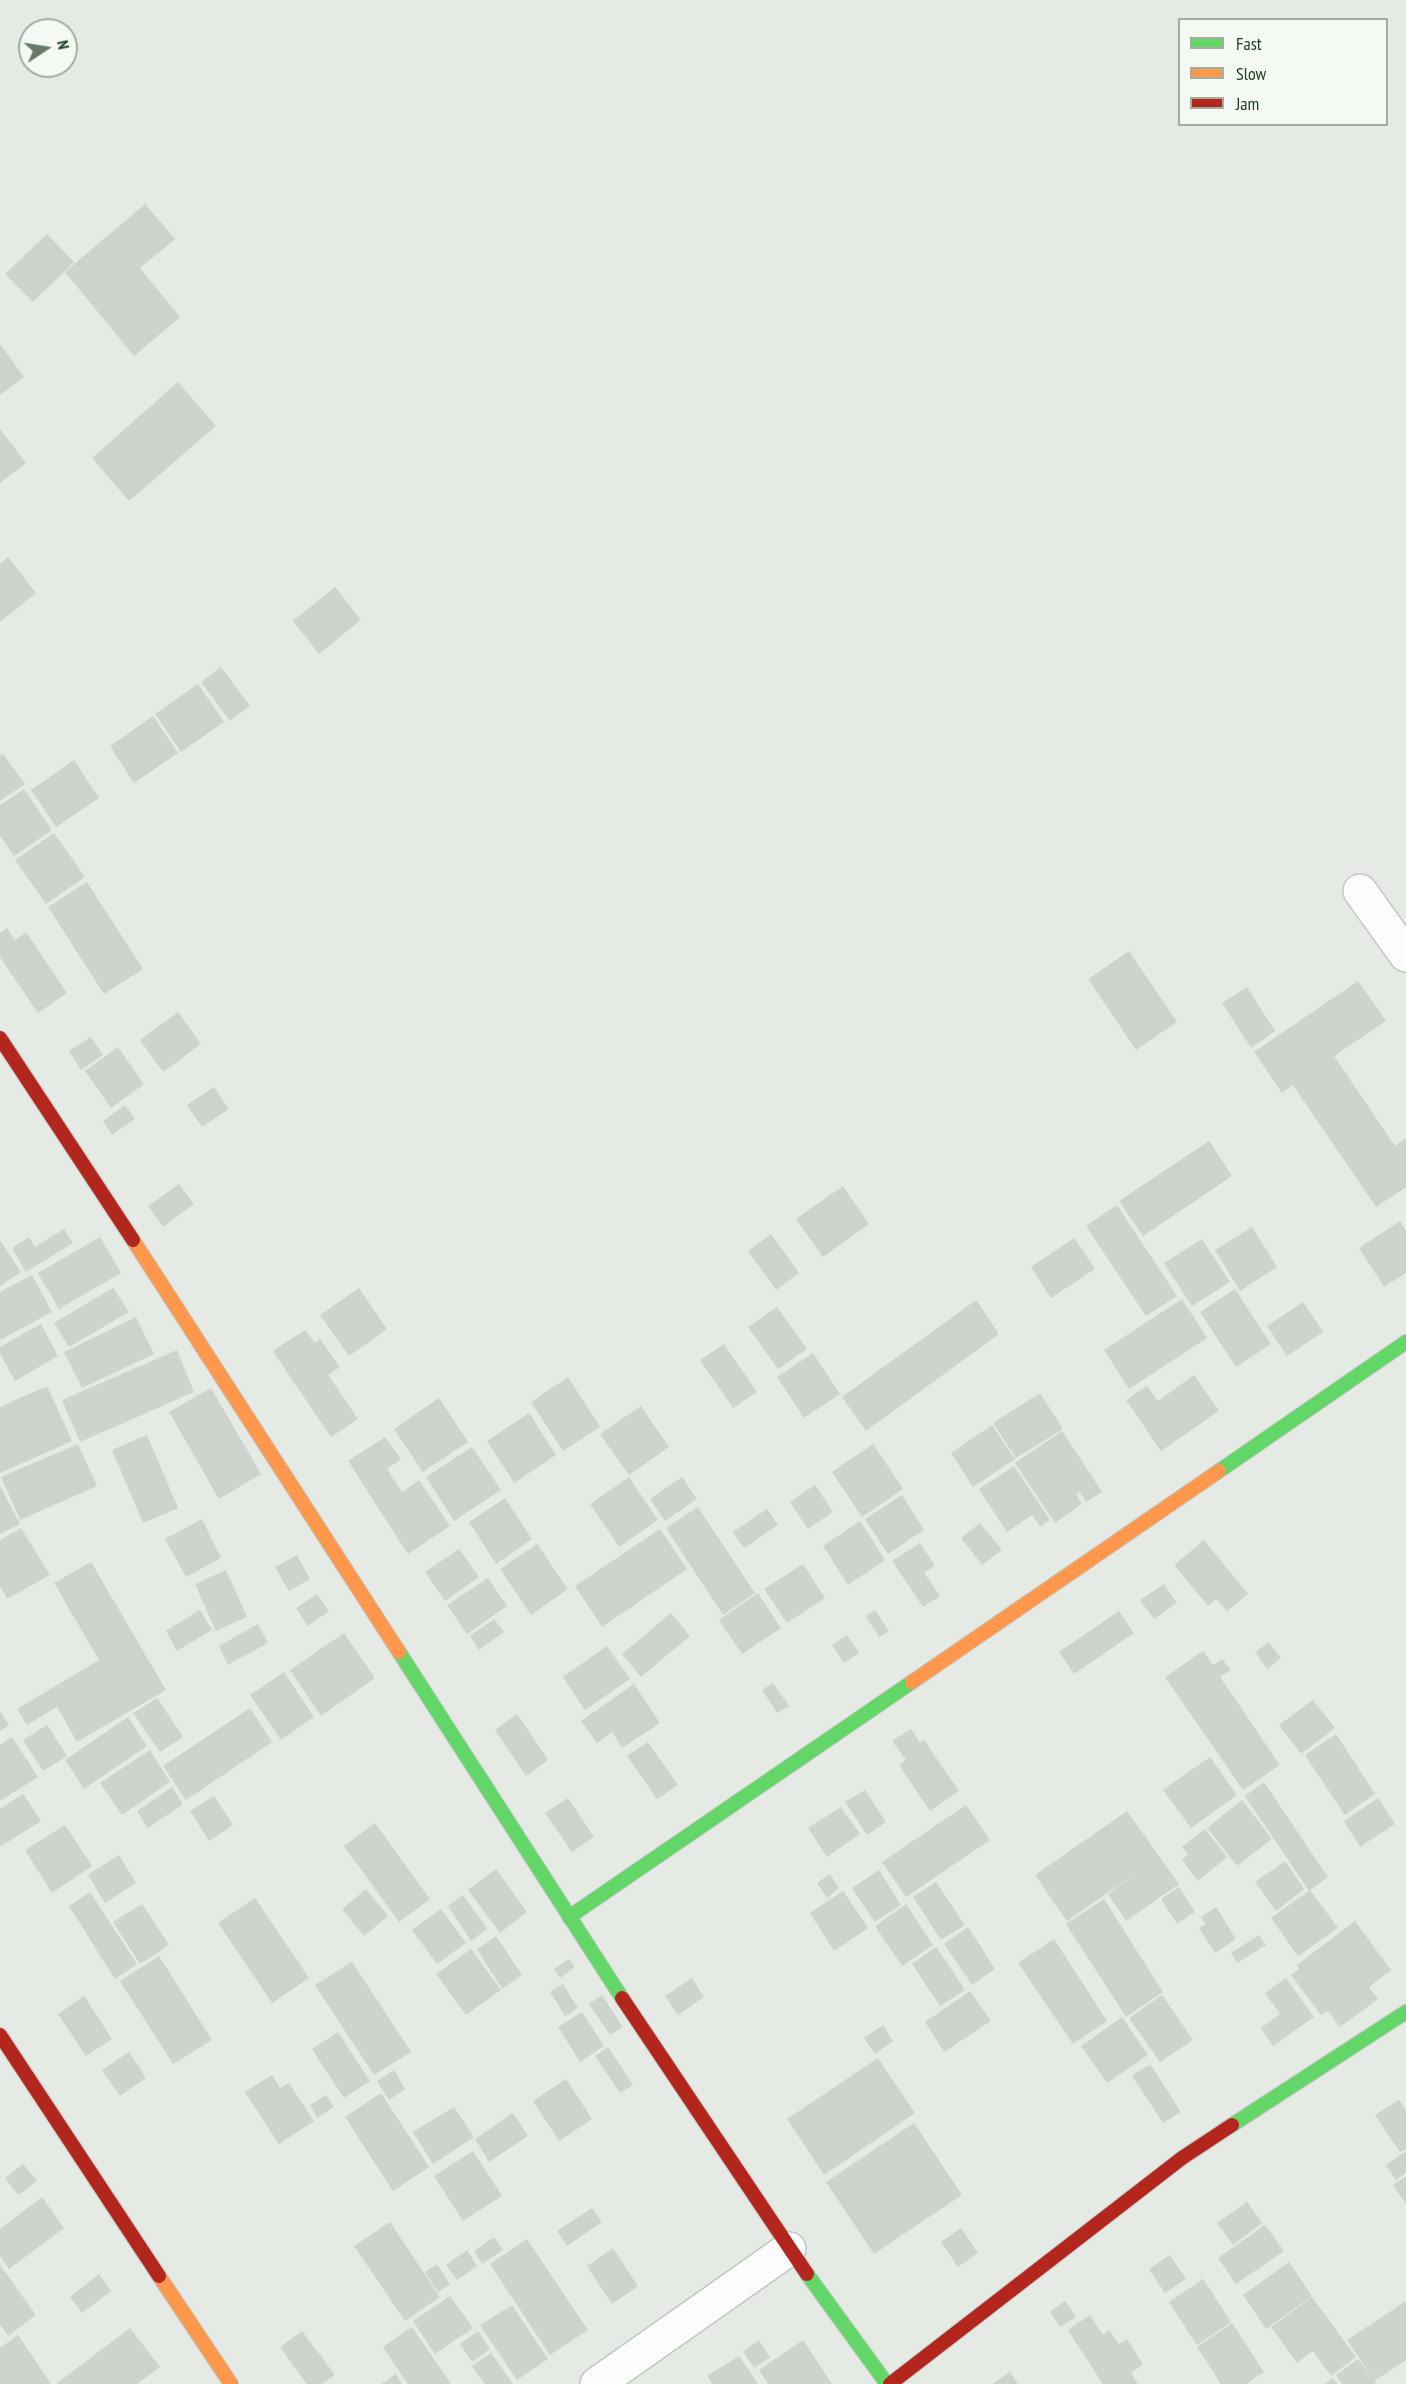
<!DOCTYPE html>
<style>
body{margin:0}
#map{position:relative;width:1406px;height:2384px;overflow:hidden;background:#e5eae5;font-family:"PT Sans Narrow",sans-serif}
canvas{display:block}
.legend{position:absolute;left:1178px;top:18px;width:210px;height:108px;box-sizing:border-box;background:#f5f9f3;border:2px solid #a1aea0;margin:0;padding:8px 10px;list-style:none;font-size:18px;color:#233d24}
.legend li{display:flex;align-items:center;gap:12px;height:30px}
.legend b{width:30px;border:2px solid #a1aea0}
.north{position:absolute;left:18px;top:18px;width:60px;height:60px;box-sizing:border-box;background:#f5f9f3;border:2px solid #a1aea0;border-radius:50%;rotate:78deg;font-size:16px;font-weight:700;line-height:24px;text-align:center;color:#233d24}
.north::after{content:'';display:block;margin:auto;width:21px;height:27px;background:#677a68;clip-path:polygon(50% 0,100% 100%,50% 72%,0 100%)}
</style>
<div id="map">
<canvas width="1406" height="2384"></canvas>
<ul class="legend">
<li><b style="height:8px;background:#63d668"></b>Fast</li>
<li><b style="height:8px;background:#ff974d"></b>Slow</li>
<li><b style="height:8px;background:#b3261e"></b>Jam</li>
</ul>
<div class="north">N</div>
</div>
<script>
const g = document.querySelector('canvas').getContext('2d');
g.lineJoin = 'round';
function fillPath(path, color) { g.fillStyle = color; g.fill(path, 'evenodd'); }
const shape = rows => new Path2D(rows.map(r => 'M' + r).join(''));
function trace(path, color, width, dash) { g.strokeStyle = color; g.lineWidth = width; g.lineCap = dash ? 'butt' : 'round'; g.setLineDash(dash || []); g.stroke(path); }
fillPath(shape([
 [145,204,175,239,140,268,180,317,134,356,65,272],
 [47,234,74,262,33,302,5,274],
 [0,344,24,377,0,395],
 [178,382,216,426,129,501,92,458],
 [0,429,26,463,0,483],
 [8,557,36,593,0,622,0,564],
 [335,587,361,620,319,654,293,621],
 [221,667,250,706,230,721,201,682],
 [198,684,224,722,181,752,155,714],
 [153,716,178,753,134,783,110,746],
 [3,754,25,784,0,801,0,756],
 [74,760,99,798,56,827,31,790],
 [24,789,52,830,14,856,0,836,0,805],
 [54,833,85,877,46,904,15,860],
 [87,882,143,969,104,994,48,907],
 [7,928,15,940,26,932,67,993,38,1013,0,957,0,933],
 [1129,951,1177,1022,1136,1050,1088,979],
 [1358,981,1386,1021,1334,1056,1395,1146,1406,1138,1406,1187,1376,1207,1293,1085,1282,1093,1254,1052],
 [1247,987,1275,1031,1251,1048,1222,1003],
 [178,1012,201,1044,163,1072,140,1040],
 [91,1037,103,1055,81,1070,69,1051],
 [118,1047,144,1084,111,1108,85,1071],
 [214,1087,229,1109,202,1127,187,1105],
 [125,1105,135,1119,112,1135,103,1121],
 [1209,1141,1232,1176,1143,1236,1119,1201],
 [179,1184,194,1204,163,1227,148,1206],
 [843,1186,869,1224,823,1257,796,1219],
 [1117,1205,1177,1296,1146,1316,1086,1226],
 [1400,1221,1406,1231,1406,1273,1384,1287,1359,1248],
 [1252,1227,1277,1267,1240,1291,1215,1250],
 [64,1229,73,1243,26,1272,12,1248,29,1237,35,1247],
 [771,1234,799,1273,776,1290,748,1251],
 [100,1237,121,1273,59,1309,38,1273],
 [1074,1238,1095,1269,1051,1298,1031,1267],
 [1202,1239,1230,1282,1192,1306,1164,1263],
 [0,1240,21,1272,0,1286],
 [32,1275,52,1312,0,1340,0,1292],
 [113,1288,129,1312,69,1347,54,1323],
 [359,1288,387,1329,349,1356,320,1315],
 [1235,1289,1271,1344,1236,1367,1200,1312],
 [1182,1299,1207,1338,1129,1389,1104,1350],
 [976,1300,999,1334,866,1431,842,1397],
 [1303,1302,1323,1332,1287,1356,1267,1326],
 [777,1307,807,1349,778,1369,748,1327],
 [136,1317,154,1354,82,1388,64,1352],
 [41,1324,58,1356,15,1381,0,1354,0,1347],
 [305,1330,315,1343,320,1339,340,1367,328,1375,358,1419,331,1437,273,1351],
 [724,1344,757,1392,733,1408,700,1360],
 [177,1350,194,1392,80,1442,62,1400],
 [813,1353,840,1394,804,1418,777,1377],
 [1194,1375,1219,1411,1161,1451,1126,1400,1147,1386,1158,1401],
 [568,1377,600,1427,563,1451,531,1402],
 [47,1386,72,1441,0,1473,0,1407],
 [211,1388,261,1474,219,1499,169,1412],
 [1040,1393,1063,1429,1016,1458,993,1423],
 [439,1398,468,1442,423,1472,394,1429],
 [641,1406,669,1447,629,1475,600,1434],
 [529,1413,556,1455,514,1483,487,1441],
 [992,1425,1015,1459,973,1487,951,1453],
 [1062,1431,1102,1492,1086,1502,1080,1492,1076,1494,1082,1504,1055,1523,1015,1463],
 [147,1435,178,1508,143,1523,112,1450],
 [385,1437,401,1459,387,1469,402,1492,419,1480,450,1526,408,1554,348,1461],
 [78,1444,97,1486,20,1520,1,1477],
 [873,1444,903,1489,862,1517,832,1472],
 [472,1447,501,1490,454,1521,426,1477],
 [1014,1466,1050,1520,1040,1526,1032,1515,1007,1532,979,1489],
 [629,1477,658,1520,619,1547,590,1504],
 [682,1477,697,1499,665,1521,650,1499],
 [815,1485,833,1512,808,1529,790,1502],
 [0,1486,20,1524,0,1534],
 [902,1495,924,1530,888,1554,865,1519],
 [505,1498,532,1539,496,1564,469,1522],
 [698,1507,755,1593,723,1615,666,1528],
 [767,1509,778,1525,744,1548,733,1532],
 [202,1519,221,1558,186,1577,165,1539],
 [860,1521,885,1560,848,1585,823,1546],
 [980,1523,1002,1550,982,1565,961,1538],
 [21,1528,50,1575,7,1599,0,1586,0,1540],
 [660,1529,687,1569,602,1627,575,1586],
 [1204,1540,1248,1594,1227,1611,1216,1599,1208,1606,1174,1565],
 [920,1543,935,1566,924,1573,940,1596,923,1607,892,1561],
 [537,1544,568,1589,531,1615,500,1569],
 [459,1549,479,1577,445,1601,425,1572],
 [297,1555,310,1579,289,1591,275,1567],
 [91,1562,166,1690,77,1742,57,1707,27,1725,17,1709,99,1660,54,1583],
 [803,1564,825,1598,787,1623,764,1589],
 [226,1570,247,1617,216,1631,195,1584],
 [488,1578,507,1606,467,1634,447,1605],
 [1164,1584,1177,1603,1154,1619,1140,1600],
 [758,1593,781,1628,742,1654,719,1620],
 [317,1594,329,1611,308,1626,296,1608],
 [200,1610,212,1630,177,1651,166,1631],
 [875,1610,889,1631,879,1637,866,1616],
 [1119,1611,1134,1633,1074,1674,1059,1652],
 [671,1613,690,1636,641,1677,622,1654],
 [494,1619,504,1632,479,1650,470,1636],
 [258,1624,268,1643,228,1665,219,1646],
 [344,1633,375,1678,321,1716,290,1670],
 [847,1635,859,1653,844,1663,832,1645],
 [1269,1642,1281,1658,1267,1669,1255,1652],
 [607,1646,630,1679,585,1710,563,1677],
 [1203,1651,1213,1665,1222,1659,1231,1670,1220,1677,1280,1765,1243,1790,1165,1677],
 [284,1672,314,1717,281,1740,250,1695],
 [773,1683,789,1706,777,1713,762,1690],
 [634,1684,660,1723,622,1748,612,1732,597,1743,581,1721],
 [157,1698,183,1737,160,1752,133,1713],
 [1313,1700,1335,1728,1301,1754,1279,1725],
 [250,1708,272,1742,186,1800,163,1766],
 [0,1711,9,1725,0,1731],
 [517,1714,548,1760,526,1776,495,1730],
 [128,1717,147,1746,84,1789,65,1760],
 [47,1725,67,1756,43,1771,23,1740],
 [911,1729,920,1743,924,1740,959,1791,930,1811,899,1765,906,1760,892,1741],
 [1336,1734,1375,1794,1345,1815,1305,1755],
 [12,1737,38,1777,0,1801,0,1745],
 [648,1742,678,1785,657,1799,627,1756],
 [150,1750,170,1782,122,1815,100,1783],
 [1210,1757,1237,1795,1191,1828,1163,1790],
 [1264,1782,1328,1877,1309,1891,1245,1796],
 [172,1787,183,1804,148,1828,137,1811],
 [865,1790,886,1822,867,1835,845,1802],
 [23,1794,41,1821,0,1847,0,1809],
 [214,1796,233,1825,209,1841,190,1811],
 [568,1798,594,1837,572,1852,545,1813],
 [1378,1798,1395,1824,1360,1847,1344,1821],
 [1242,1800,1272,1839,1237,1866,1207,1828],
 [966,1805,990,1840,906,1897,882,1862],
 [841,1807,860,1834,827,1857,808,1828],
 [1127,1811,1179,1884,1126,1921,1108,1894,1145,1867,1067,1921,1035,1875],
 [375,1823,430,1899,399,1922,344,1846],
 [65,1825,92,1866,52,1893,25,1850],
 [1205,1829,1227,1857,1198,1881,1182,1860,1188,1854,1182,1847],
 [119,1855,136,1883,105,1903,88,1875],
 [1285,1861,1304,1889,1276,1911,1255,1882],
 [496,1869,527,1912,500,1933,468,1890],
 [879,1870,901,1905,875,1922,852,1888],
 [830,1874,839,1888,827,1898,817,1883],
 [936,1882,965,1925,941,1940,913,1897],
 [1179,1887,1195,1912,1177,1924,1161,1899],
 [366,1889,388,1916,364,1936,342,1909],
 [1310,1890,1338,1928,1298,1956,1271,1918],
 [843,1891,868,1928,834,1951,810,1913],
 [90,1892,137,1964,115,1979,69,1906],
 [463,1895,487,1929,471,1941,448,1906],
 [255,1898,309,1978,272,2003,218,1923],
 [1104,1899,1163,1992,1126,2017,1066,1924],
 [142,1904,169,1945,140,1964,113,1922],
 [906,1904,933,1945,902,1966,875,1926],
 [1216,1907,1236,1939,1215,1953,1199,1928,1206,1924,1201,1917],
 [441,1909,466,1943,437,1964,412,1930],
 [1355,1921,1391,1970,1369,1987,1378,1999,1340,2027,1328,2011,1321,2015,1291,1975,1299,1969,1297,1965],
 [968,1927,995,1969,972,1985,944,1944],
 [1259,1935,1266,1945,1237,1963,1231,1953],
 [496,1936,522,1975,502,1989,477,1949],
 [1054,1939,1107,2021,1073,2044,1018,1963],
 [936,1947,965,1990,940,2006,912,1964],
 [471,1949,501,1990,466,2015,436,1974],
 [159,1956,212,2040,173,2064,120,1981],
 [569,1959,575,1967,560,1978,554,1969],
 [352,1962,411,2052,374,2075,315,1985],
 [692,1978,704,1997,678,2015,665,1996],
 [1286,1978,1314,2017,1273,2046,1261,2028,1280,2014,1265,1993],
 [563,1984,578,2008,565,2016,550,1992],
 [970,1991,991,2021,944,2052,925,2022],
 [602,1995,623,2027,610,2035,589,2004],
 [1162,1995,1193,2040,1160,2062,1129,2018],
 [84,1996,112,2039,86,2056,58,2014],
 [582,2012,604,2046,580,2062,558,2027],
 [1122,2017,1148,2055,1107,2083,1081,2046],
 [883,2025,893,2041,875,2054,864,2038],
 [338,2032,370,2081,344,2098,312,2049],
 [608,2047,633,2085,620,2093,595,2056],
 [129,2052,146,2078,120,2096,102,2070],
 [878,2058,915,2113,824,2175,787,2119],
 [1150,2064,1181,2112,1163,2123,1132,2076],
 [394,2070,405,2089,389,2100,377,2081],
 [272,2075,280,2088,289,2083,314,2121,279,2144,245,2092],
 [566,2079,592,2119,559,2141,533,2101],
 [381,2093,429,2167,393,2191,345,2117],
 [326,2095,334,2107,317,2118,310,2105],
 [1399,2100,1406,2110,1406,2149,1400,2152,1375,2115],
 [454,2107,474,2137,433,2164,413,2132],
 [513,2113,528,2136,489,2162,475,2139],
 [914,2123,962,2195,874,2254,826,2182],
 [473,2151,502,2196,463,2221,434,2176],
 [1406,2151,1406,2173,1396,2180,1386,2165],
 [23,2164,37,2181,18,2195,5,2178],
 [1406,2176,1406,2204,1393,2185],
 [42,2197,64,2228,9,2269,0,2256,0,2229],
 [1247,2202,1262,2223,1233,2245,1217,2223],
 [592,2208,602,2222,567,2246,557,2231],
 [390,2222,440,2297,405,2321,354,2246],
 [1265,2225,1284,2251,1236,2284,1218,2258],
 [961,2228,978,2253,958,2267,941,2242],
 [494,2237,503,2250,482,2264,474,2251],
 [527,2239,588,2330,550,2355,490,2264],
 [613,2248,638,2286,612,2304,587,2266],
 [467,2250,477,2266,457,2280,446,2265],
 [1170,2255,1186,2279,1165,2293,1149,2269],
 [1289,2262,1312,2296,1266,2329,1243,2295],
 [437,2264,450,2284,438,2292,425,2272],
 [0,2265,36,2315,8,2336,0,2324],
 [99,2274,111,2291,82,2313,70,2297],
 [1203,2279,1231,2322,1197,2345,1169,2302],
 [450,2296,473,2328,435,2354,413,2321],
 [1312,2297,1356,2357,1331,2376,1313,2351,1297,2363,1271,2327],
 [1065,2301,1076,2317,1060,2327,1050,2312],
 [1406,2301,1406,2360,1374,2381,1376,2384,1342,2384,1336,2375,1358,2359,1373,2379,1347,2340],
 [512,2305,548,2359,517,2380,480,2325],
 [1090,2315,1103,2335,1109,2330,1119,2344,1127,2339,1143,2364,1131,2373,1138,2384,1103,2384,1068,2330],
 [1232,2323,1264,2372,1246,2384,1221,2384,1197,2347],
 [412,2327,451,2384,408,2384,383,2347],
 [130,2328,160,2367,137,2384,56,2384],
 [302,2331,335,2375,322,2384,307,2384,280,2347],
 [478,2331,490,2349,472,2362,460,2344],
 [18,2335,51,2384,0,2384,0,2348],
 [759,2340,770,2357,754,2368,743,2351],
 [803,2340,832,2384,768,2384,759,2370],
 [491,2353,513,2384,485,2384,472,2366],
 [739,2356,758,2384,712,2384,707,2376],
 [1010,2372,1018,2384,992,2384],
 [396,2374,402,2384,381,2384],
 [1333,2378,1338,2384,1325,2384]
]), '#ced3ce');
const street = shape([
 [1360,891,1406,955],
 [597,2384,789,2249]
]);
const fast = shape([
 [1219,1471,1406,1342],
 [399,1652,622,1998],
 [569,1917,912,1682],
 [1232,2125,1406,2012],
 [807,2274,887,2384]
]);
const slow = shape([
 [133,1240,399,1652],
 [912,1682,1219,1471],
 [159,2276,231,2384]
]);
const jam = shape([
 [0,1038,133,1240],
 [622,1998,807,2274],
 [0,2035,159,2276],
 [890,2384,1182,2158,1232,2125]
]);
trace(street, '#c2c7c2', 36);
trace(fast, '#c1c7c1', 16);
trace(slow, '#c1c7c1', 16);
trace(jam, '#c1c7c1', 16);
trace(street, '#fbfcfb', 33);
trace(fast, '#63d668', 14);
trace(slow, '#ff974d', 14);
trace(jam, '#b3261e', 14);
</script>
